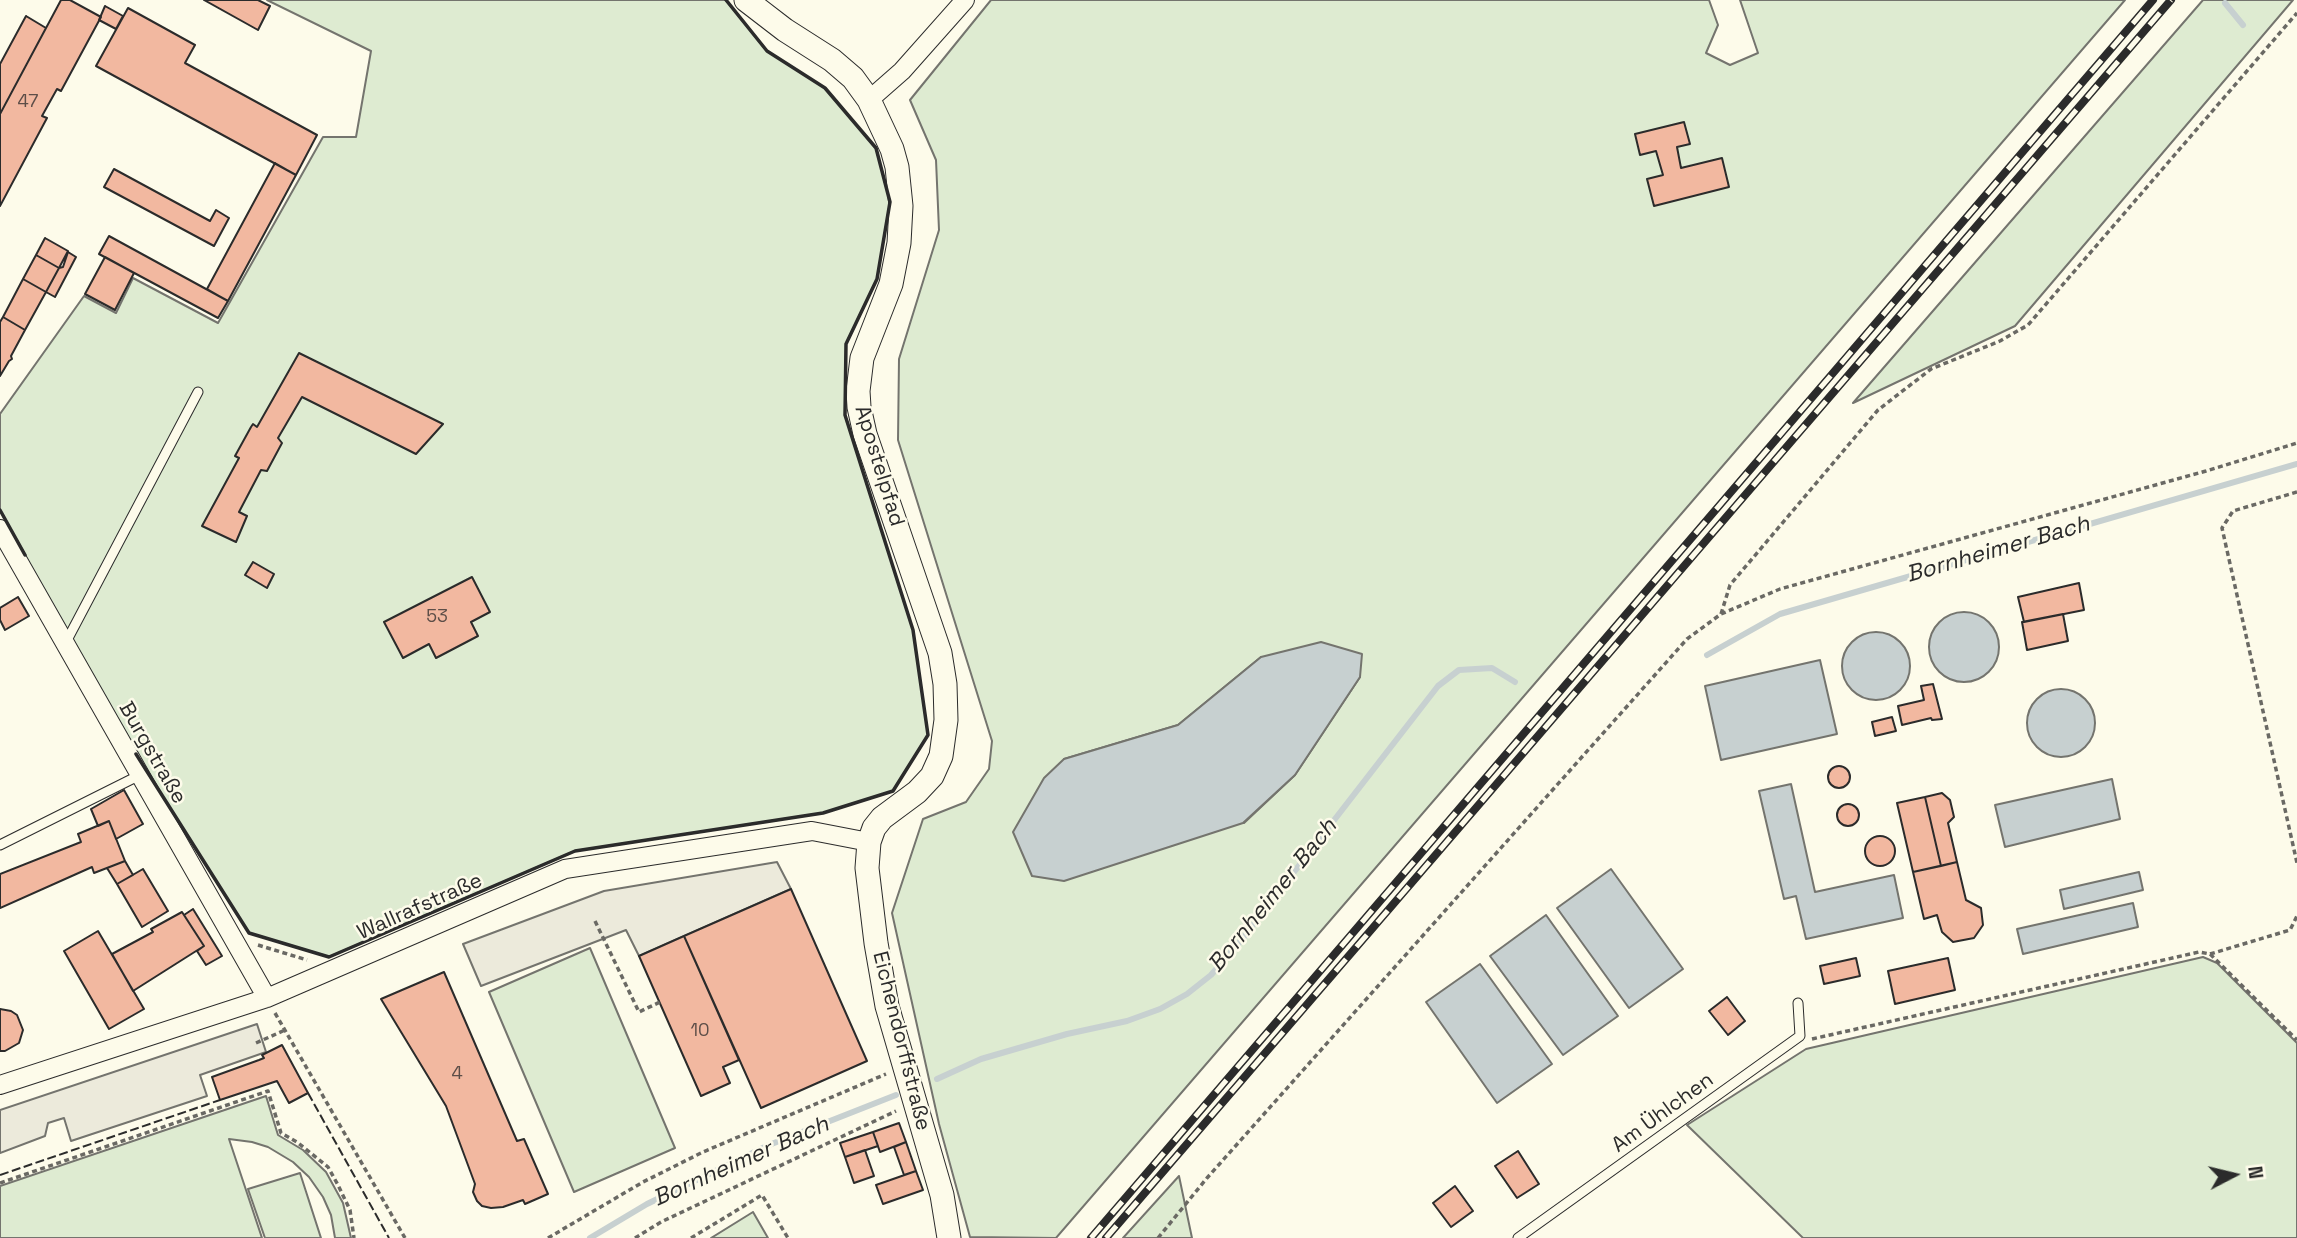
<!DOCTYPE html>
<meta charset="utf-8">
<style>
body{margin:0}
#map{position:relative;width:2297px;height:1238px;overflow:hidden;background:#fdfbea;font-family:"Space Grotesk",sans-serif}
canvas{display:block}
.north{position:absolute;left:2199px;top:1140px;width:70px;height:70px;-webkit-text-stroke:5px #fdfbea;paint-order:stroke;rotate:83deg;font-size:19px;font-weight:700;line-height:28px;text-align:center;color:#2b2b2b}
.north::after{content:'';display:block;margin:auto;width:24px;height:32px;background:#2b2b2b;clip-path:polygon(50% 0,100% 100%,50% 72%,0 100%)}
</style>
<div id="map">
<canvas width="2297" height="1238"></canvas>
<div class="north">N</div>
</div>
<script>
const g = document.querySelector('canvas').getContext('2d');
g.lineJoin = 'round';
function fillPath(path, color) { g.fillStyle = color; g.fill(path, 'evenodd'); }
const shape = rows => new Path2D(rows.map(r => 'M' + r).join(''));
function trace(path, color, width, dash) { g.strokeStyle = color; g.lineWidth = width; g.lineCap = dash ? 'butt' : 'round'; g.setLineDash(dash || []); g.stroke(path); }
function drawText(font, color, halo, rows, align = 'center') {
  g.font = font + ' "Space Grotesk",sans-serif'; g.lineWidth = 5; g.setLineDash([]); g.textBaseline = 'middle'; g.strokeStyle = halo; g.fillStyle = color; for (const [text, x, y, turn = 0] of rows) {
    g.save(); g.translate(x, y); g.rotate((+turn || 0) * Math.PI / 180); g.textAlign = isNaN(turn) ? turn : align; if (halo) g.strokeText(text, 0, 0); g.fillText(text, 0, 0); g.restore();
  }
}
const green = shape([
 [267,0,726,0,767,51,825,88,876,148,890,202,877,279,846,344,845,415,913,630,928,735,893,791,823,813,575,851,329,957,249,933,118,727,0,510,0,414,84,296,116,313,133,278,218,323,323,137,356,137,371,51,267,0],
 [991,0,1709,0,1718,25,1706,53,1730,65,1758,53,1740,0,2125,0,1056,1238,970,1237,939,1124,892,913,923,819,966,802,989,769,992,741,898,440,899,359,939,230,936,160,910,100,991,0],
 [1261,657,1360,677,1295,775,1244,823,1064,759,1178,725,1261,657],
 [2203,0,2293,0,2015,326,1853,403,2203,0],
 [590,948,675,1148,574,1192,489,992,590,948],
 [2203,957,2217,963,2297,1043,2297,1238,1803,1238,1687,1125,1806,1049,2203,957],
 [266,1096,278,1135,303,1150,326,1172,343,1203,351,1238,335,1238,331,1215,323,1197,309,1177,293,1162,268,1147,252,1142,229,1139,262,1238,0,1238,0,1186,266,1096],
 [300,1173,321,1238,265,1238,248,1189,300,1173],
 [1179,1176,1192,1238,1123,1238,1179,1176],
 [753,1212,768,1238,711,1238,753,1212]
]);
fillPath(green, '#deebd1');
trace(green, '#74746e', 2);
const parking = shape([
 [777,862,791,889,639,956,626,930,481,986,463,944,604,891,777,862],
 [257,1024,266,1052,200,1075,207,1096,71,1141,64,1118,48,1123,45,1136,0,1153,0,1110,257,1024]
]);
fillPath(parking, '#eceadb');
trace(parking, '#74746e', 2);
const water = shape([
 '1929 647a35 35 0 1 1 70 0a35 35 0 1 1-70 0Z',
 '1842 666a34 34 0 1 1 68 0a34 34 0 1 1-68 0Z',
 [1321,642,1362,654,1360,677,1295,775,1243,823,1064,881,1032,876,1013,832,1044,778,1064,759,1178,725,1261,657,1321,642],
 [1820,660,1837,734,1721,760,1705,686,1820,660],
 '2027 723a34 34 0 1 1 68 0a34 34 0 1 1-68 0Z',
 [2112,779,2120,819,2005,847,1995,805,2112,779],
 [1791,784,1815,892,1894,875,1903,918,1806,939,1796,896,1784,899,1759,791,1791,784],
 [1611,869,1683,969,1629,1008,1557,908,1611,869],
 [2139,872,2143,890,2064,909,2060,890,2139,872],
 [2133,903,2138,927,2023,954,2017,929,2133,903],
 [1546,915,1618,1016,1563,1055,1490,956,1546,915],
 [1480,964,1552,1064,1497,1103,1426,1002,1480,964]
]);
fillPath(water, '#c7d0d0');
trace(water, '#74746e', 2);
trace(shape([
 [2225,3,2243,25],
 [1707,655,1780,614,2297,464],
 [937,1079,981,1059,1067,1034,1127,1021,1160,1009,1187,994,1211,975,1239,943,1438,686,1459,670,1492,668,1515,682],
 [590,1238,647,1204,769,1145,896,1095]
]), '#c7d0d0', 6);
const building = shape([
 [61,0,70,0,101,17,61,91,57,89,42,116,47,118,0,206,0,114,61,0],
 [204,0,258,0,270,6,258,30,204,0],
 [105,6,123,16,116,29,99,20,105,6],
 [128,8,195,45,185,63,317,135,296,175,96,66,128,8],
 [26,16,46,28,0,114,0,64,26,16],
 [1684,122,1690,144,1677,147,1681,168,1722,158,1729,187,1654,206,1647,179,1663,175,1656,151,1640,155,1635,134,1684,122],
 [275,163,296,175,228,301,207,289,275,163],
 [114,169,210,221,216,210,229,218,214,246,104,187,114,169],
 [109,236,228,301,218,318,99,254,109,236],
 [45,238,68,251,59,268,36,255,45,238],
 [68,252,76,257,55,297,46,292,59,268,63,267,68,252],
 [36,255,59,268,46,292,23,279,36,255],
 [105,257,134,273,115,310,85,294,105,257],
 [23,279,46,292,25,330,3,317,23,279],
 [3,317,25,330,11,356,12,359,9,361,0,376,0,322,3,317],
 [299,353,443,424,416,454,302,397,278,438,282,443,267,471,261,470,239,512,247,516,236,542,202,526,239,458,235,456,251,427,253,424,257,427,299,353],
 [253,562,274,574,267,588,245,575,253,562],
 [472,577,490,612,471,622,478,636,436,658,429,644,403,658,384,622,472,577],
 [2079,583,2084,610,2024,622,2018,597,2079,583],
 [18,597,29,616,5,630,0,620,0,608,18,597],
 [2063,614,2068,641,2027,650,2022,622,2063,614],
 [1933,684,1942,719,1932,720,1931,718,1902,725,1898,706,1924,700,1921,686,1933,684],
 [1892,717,1896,731,1875,736,1872,722,1892,717],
 '1828 777a11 11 0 1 1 22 0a11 11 0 1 1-22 0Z',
 [124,790,143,824,116,839,109,821,98,826,91,809,124,790],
 [1942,793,1950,800,1954,817,1948,823,1957,862,1941,866,1925,797,1942,793],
 [1925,797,1941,866,1913,872,1897,803,1925,797],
 '1837 815a11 11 0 1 1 22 0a11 11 0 1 1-22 0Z',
 [109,821,125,861,94,873,92,867,0,908,0,874,81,842,78,834,109,821],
 '1865 851a15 15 0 1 1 30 0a15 15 0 1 1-30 0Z',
 [125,861,133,875,117,884,107,868,125,861],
 [1957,862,1966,900,1981,908,1983,925,1974,938,1953,942,1942,932,1937,915,1924,919,1913,872,1957,862],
 [143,869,168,911,142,927,117,884,143,869],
 [791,889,867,1061,761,1108,684,936,791,889],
 [193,909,222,956,206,965,197,951,204,946,184,915,193,909],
 [182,912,204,946,133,991,112,954,153,932,151,929,182,912],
 [98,931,144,1009,109,1029,64,951,98,931],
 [684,936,739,1060,723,1067,730,1083,701,1096,639,956,684,936],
 [1856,958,1860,976,1824,984,1820,966,1856,958],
 [1948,958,1955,990,1895,1004,1888,971,1948,958],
 [444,972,517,1141,524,1139,548,1194,525,1204,523,1200,503,1207,491,1208,482,1206,477,1201,473,1192,475,1184,446,1106,381,999,444,972],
 [1727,997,1745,1021,1728,1035,1709,1011,1727,997],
 [0,1009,11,1011,17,1015,23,1030,19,1043,5,1051,0,1051,0,1009],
 [282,1045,308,1093,289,1103,277,1081,220,1100,212,1077,259,1060,264,1058,262,1055,282,1045],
 [899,1123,906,1142,880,1152,873,1132,899,1123],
 [873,1132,878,1146,845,1157,840,1143,873,1132],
 [906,1142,916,1171,904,1175,894,1147,906,1142],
 [865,1150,874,1176,854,1183,845,1157,865,1150],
 [1518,1151,1539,1184,1517,1198,1495,1166,1518,1151],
 [916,1171,923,1190,883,1204,876,1185,916,1171],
 [1455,1186,1473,1211,1451,1227,1433,1203,1455,1186]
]);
fillPath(building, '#f2b8a0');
trace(building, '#2b2b2b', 2);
const service = shape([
 [65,644,198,392],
 [0,845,138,776],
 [1518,1238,1800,1036,1798,1003]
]);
const minor = shape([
 [869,100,902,71,965,0],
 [0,529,267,998],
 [0,1085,267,998,565,869,812,831,869,842]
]);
const tertiary = shape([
 [746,0,785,30,832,60,853,78,869,100,892,149,897,167,901,206,899,243,891,284,862,358,858,391,859,407,865,434,940,653,945,684,946,720,941,756,932,776,917,792,882,818,874,828,869,842,867,868,876,943,887,1006,942,1195,949,1238]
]);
trace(service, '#2b2b2b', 11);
trace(minor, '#2b2b2b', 20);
trace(tertiary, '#2b2b2b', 25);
trace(shape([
 [2297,492,2233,511,2222,528,2297,863],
 [1721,614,1730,585,1878,410,1931,369,2000,341,2028,325,2297,13],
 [595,921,639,1012,660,1002],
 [258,945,307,960],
 [2210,954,2290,930,2297,916],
 [275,1013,405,1238],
 [1812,1039,2199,952,2210,954,2297,1040],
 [256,1043,285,1030],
 [0,1183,268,1091,281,1133,297,1142,328,1167,338,1185,350,1210,354,1238],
 [548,1238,643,1182,703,1152,886,1074],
 [635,1238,661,1222,896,1111],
 [691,1238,762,1195,788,1238],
 [1158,1238,1207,1178,1687,639,1721,614,1780,589,2206,471,2297,443]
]), '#6a6964', 3.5, [5, 3.5]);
trace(service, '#fdfbea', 9);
trace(minor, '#fdfbea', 18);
trace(tertiary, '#fdfbea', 23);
const rail = shape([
 [1091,1238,2153,0],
 [1106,1238,2171,0]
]);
trace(rail, '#2b2b2b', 8);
trace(rail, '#fdfbea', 5, [16]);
trace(shape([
 [308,1093,389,1238],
 [0,1175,220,1100]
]), '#2b2b2b', 2, [9, 3.5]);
trace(shape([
 [0,510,25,555],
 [136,754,249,933,329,957,575,851,823,813,893,791,928,735,913,630,845,415,846,344,877,279,890,202,876,148,825,88,767,51,726,0]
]), '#2b2b2b', 3.5);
drawText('18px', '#5d4e48', null, [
 ["47",28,102],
 ["53",437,617],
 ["10",700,1031],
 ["4",457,1074]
]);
drawText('21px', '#2b2b2b', '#fdfbea', [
 ["Apostelpfad",879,466,73],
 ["Burgstraße",152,753,60],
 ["Wallrafstraße",420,907,-24],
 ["Eichendorffstraße",901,1041,76],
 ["Am Ühlchen",1663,1113,-36]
]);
drawText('italic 23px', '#2b2b2b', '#fdfbea', [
 ["Bornheimer Bach",1998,550,-16],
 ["Bornheimer Bach",1273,896,-51],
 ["Bornheimer Bach",741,1162,-24]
]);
</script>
